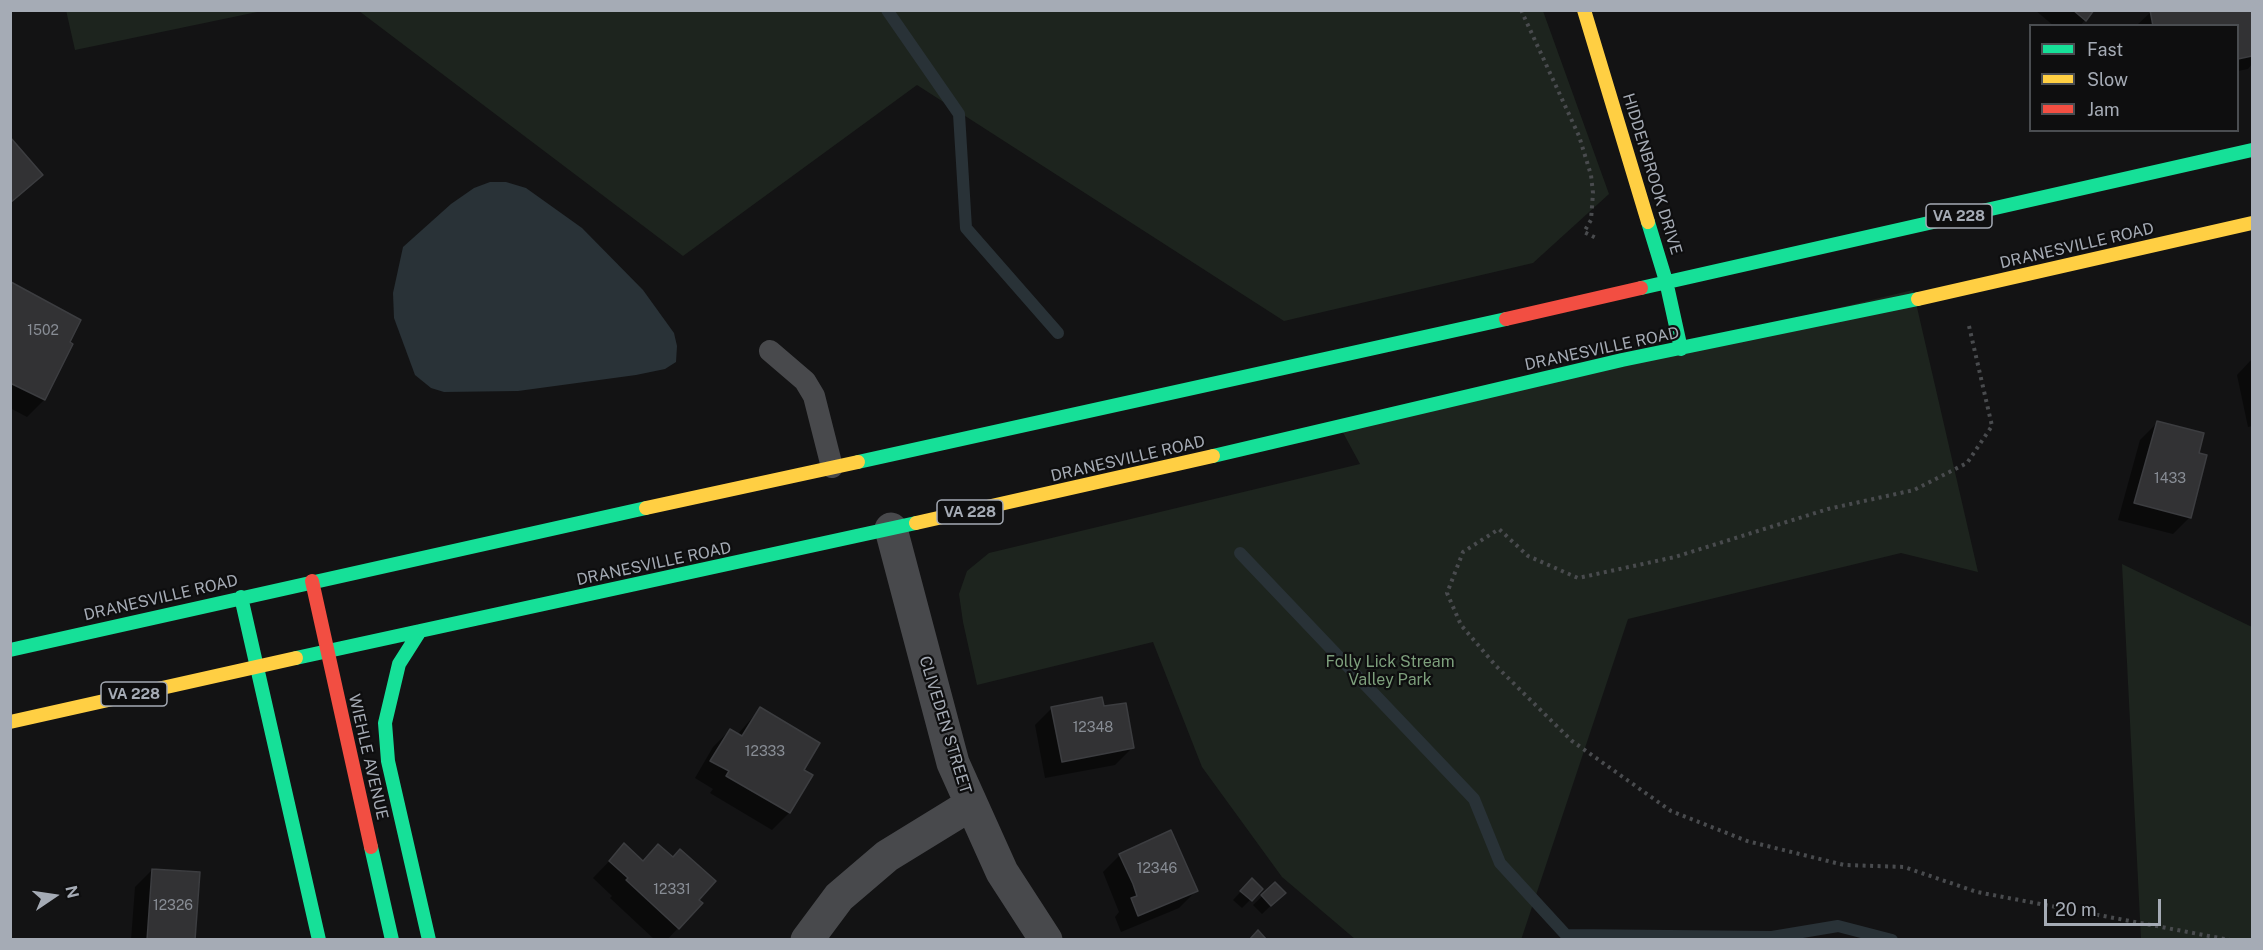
<!DOCTYPE html>
<style>
body{margin:0}
#map{position:relative;width:2263px;height:950px;overflow:hidden;background:#131314;font-family:"Public Sans",sans-serif}
canvas{display:block}
.frame{position:absolute;inset:0;border:12px solid #a5abb5;pointer-events:none}
.legend{position:absolute;left:2029px;top:24px;width:210px;height:108px;box-sizing:border-box;background:#0e0e0f;border:2px solid #4a4d51;margin:0;padding:8px 10px;list-style:none;font-size:18px;color:#a5abb5}
.legend li{display:flex;align-items:center;gap:12px;height:30px}
.legend b{width:30px;border:2px solid #4a4d51}
.north{position:absolute;left:24px;top:866px;width:60px;height:60px;-webkit-text-stroke:4px #0e0e0f;paint-order:stroke;rotate:77deg;font-size:16px;font-weight:700;line-height:24px;text-align:center;color:#a5abb5}
.north::after{content:'';display:block;margin:auto;width:21px;height:27px;background:#a5abb5;clip-path:polygon(50% 0,100% 100%,50% 72%,0 100%)}
.scale{position:absolute;left:2044px;top:899px;width:117px;height:27px;box-sizing:border-box;border:3px solid #a5abb5;border-top:0;padding-left:8px;font-size:18px;line-height:21px;white-space:nowrap;color:#a5abb5;-webkit-text-stroke:4px #0e0e0f;paint-order:stroke}
</style>
<div id="map">
<canvas width="2263" height="950"></canvas>
<div class="frame"></div>
<ul class="legend">
<li><b style="height:8px;background:#16e098"></b>Fast</li>
<li><b style="height:8px;background:#ffcf43"></b>Slow</li>
<li><b style="height:8px;background:#f24e42"></b>Jam</li>
</ul>
<div class="north">N</div>
<div class="scale">20 m</div>
</div>
<script>
const g = document.querySelector('canvas').getContext('2d');
g.lineJoin = 'round';
function fillPath(path, color) { g.fillStyle = color; g.fill(path, 'evenodd'); }
const shape = rows => new Path2D(rows.map(r => 'M' + r).join(''));
function trace(path, color, width, dash) { g.strokeStyle = color; g.lineWidth = width; g.lineCap = dash ? 'butt' : 'round'; g.setLineDash(dash || []); g.stroke(path); }
function drawText(font, color, halo, rows, align = 'center') {
  g.font = font + ' "Public Sans",sans-serif'; g.lineWidth = 4.5; g.setLineDash([]); g.textBaseline = 'middle'; g.strokeStyle = halo; g.fillStyle = color; for (const [text, x, y, turn = 0] of rows) {
    g.save(); g.translate(x, y); g.rotate((+turn || 0) * Math.PI / 180); g.textAlign = isNaN(turn) ? turn : align; if (halo) g.strokeText(text, 0, 0); g.fillText(text, 0, 0); g.restore();
  }
}
fillPath(shape([
 [66,10,262,10,262,11,75,50],
 [359,11,1543,11,1609,194,1533,263,1284,321,917,85,683,256],
 [1913,290,1978,572,1901,553,1628,619,1521,940,1355,939,1282,877,1202,767,1153,642,977,685,963,622,959,594,967,571,989,553,1360,464,1340,427],
 [2122,564,2252,627,2252,939,2141,939]
]), '#1d241e');
fillPath(shape([
 [490,182,506,182,526,188,582,228,643,290,674,333,677,346,676,362,665,369,636,375,518,391,444,392,431,388,415,375,394,318,393,293,403,247,451,204,474,188]
]), '#293237');
fillPath(shape([
 [2035,10,2093,10,2080,26,2054,26],
 [2252,10,2252,64,2248,69,2238,71,2238,26,2136,26,2153,10],
 [11,284,79,321,68,343,71,345,44,400,27,417,10,408],
 [2252,359,2252,426,2248,427,2237,375],
 [2157,423,2198,454,2190,517,2173,534,2118,520,2140,440],
 [1103,707,1132,748,1115,765,1045,778,1035,725,1052,708],
 [760,709,802,771,811,776,789,813,772,830,710,793,713,789,695,778,713,747,730,730,737,735],
 [624,846,642,862,673,859,696,900,678,928,667,940,655,940,610,898,612,896,593,878],
 [1120,855,1196,891,1179,908,1121,932,1115,917,1119,912,1103,872],
 [152,870,193,940,131,940,135,887],
 [1252,880,1261,889,1242,908,1233,900],
 [1275,884,1284,893,1262,914,1253,905]
]), '#0007');
trace(shape([
 [887,10,959,114,966,228,1058,333],
 [1240,553,1474,799,1500,863,1566,935,1772,937,1838,926,1892,940]
]), '#293237', 12);
const building = shape([
 [2073,10,2094,10,2086,21,2073,10],
 [2150,10,2252,10,2252,56,2238,59,2238,26,2153,26,2150,10],
 [10,137,43,175,10,203,10,137],
 [11,282,81,320,70,342,73,344,45,400,10,383,11,282],
 [2157,421,2204,433,2199,453,2207,455,2191,518,2134,503,2157,421],
 [1102,697,1104,706,1126,703,1134,748,1062,762,1051,707,1102,697],
 [760,707,820,743,804,770,813,775,790,813,726,776,729,771,710,761,730,729,742,736,760,707],
 [1171,830,1198,891,1138,916,1131,898,1137,896,1133,884,1119,854,1171,830],
 [624,843,643,861,658,844,673,857,680,849,716,881,699,900,703,903,679,929,626,880,628,878,609,861,624,843],
 [152,869,200,872,195,940,147,940,152,869],
 [1252,878,1263,889,1252,901,1240,891,1252,878],
 [1275,882,1286,893,1271,906,1261,895,1275,882],
 [1258,930,1267,940,1249,940,1258,930]
]);
fillPath(building, '#323234');
trace(building, '#3c3d40', 1.5);
trace(shape([
 [1521,10,1579,136,1591,175,1593,193,1591,220,1584,232,1596,238],
 [1969,326,1992,426,1967,463,1914,490,1828,509,1675,557,1578,578,1528,556,1499,529,1463,552,1447,593,1461,625,1496,666,1572,741,1671,811,1747,841,1844,865,1904,867,1977,892,2230,940]
]), '#494b4e', 4, [3, 4.5]);
trace(shape([
 [770,351,805,381,814,396,832,467]
]), '#48494c', 22);
trace(shape([
 [891,529,953,763,1002,872,1046,940],
 [807,940,839,897,887,856,970,805]
]), '#48494c', 33);
trace(shape([
 [1648,222,1666,281,1681,349],
 [1641,288,2252,150],
 [1213,456,1622,360,1918,299],
 [858,462,1506,319],
 [241,597,319,940],
 [420,631,399,664,385,723,388,761,429,940],
 [10,650,646,508],
 [296,658,916,523],
 [371,847,392,940]
]), '#16e098', 14);
trace(shape([
 [1584,10,1648,222],
 [1918,299,2252,223],
 [646,508,858,462],
 [916,523,1213,456],
 [10,722,296,658]
]), '#ffcf43', 14);
trace(shape([
 [1506,319,1641,288],
 [312,581,371,847]
]), '#f24e42', 14);
drawText('14px', '#888d95', null, [
 ["1502",43,331],
 ["1433",2170,479],
 ["12348",1093,728],
 ["12333",765,752],
 ["12346",1157,869],
 ["12331",672,890],
 ["12326",173,906]
]);
for (const [x, y, w] of [
 [1959,216,66],
 [970,512,66],
 [134,694,66]
]) { const box = new Path2D(); box.roundRect(x - w / 2, y - 12, w, 24, 4.5); g.fillStyle = '#0e0e0f'; g.fill(box); trace(box, '#a5abb5', 1.5); }
drawText('bold 15px', '#a5abb5', null, [
 ["VA 228",1959,216],
 ["VA 228",970,512],
 ["VA 228",134,694]
]);
drawText('16px', '#a5abb5', '#0e0e0f', [
 ["HIDDENBROOK DRIVE",1652,174,73],
 ["DRANESVILLE ROAD",2077,246,-13],
 ["DRANESVILLE ROAD",1602,349,-12],
 ["DRANESVILLE ROAD",1128,459,-13],
 ["DRANESVILLE ROAD",654,564,-12],
 ["DRANESVILLE ROAD",161,598,-13],
 ["CLIVEDEN STREET",945,725,73],
 ["WIEHLE AVENUE",368,757,77]
]);
drawText('16px', '#7d9f7c', '#0e0e0f', [
 ["Folly Lick Stream",1390,662],
 ["Valley Park",1390,680]
]);
</script>
